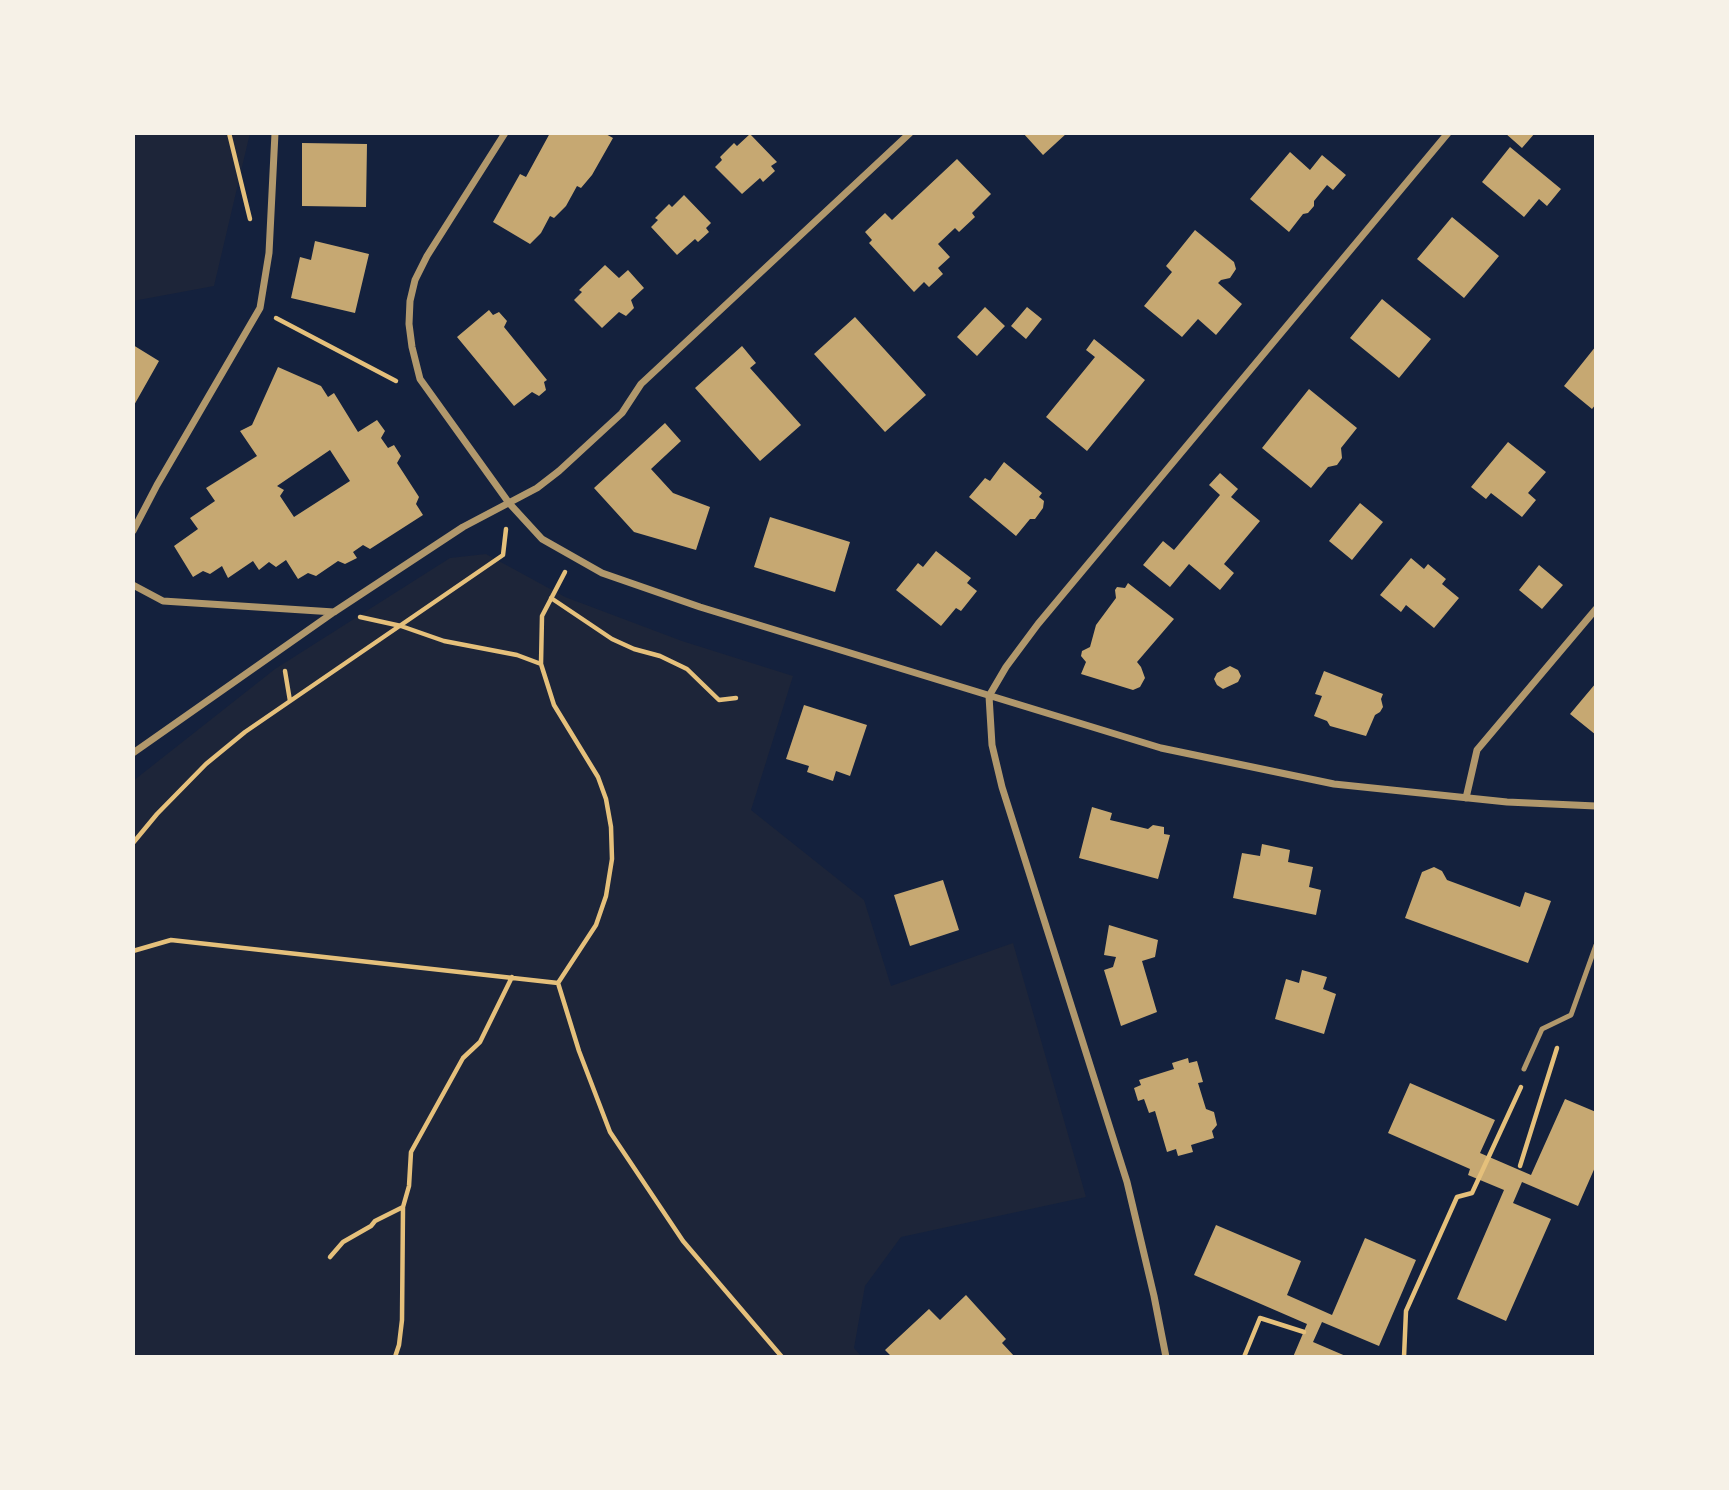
<!DOCTYPE html>
<style>
body{margin:0}
#map{position:relative;width:1729px;height:1490px;overflow:hidden;background:#14213d;font-family:"Source Sans 3",sans-serif}
canvas{display:block}
.frame{position:absolute;inset:0;border:135px solid #f6f1e7;pointer-events:none}
</style>
<div id="map">
<canvas width="1729" height="1490"></canvas>
<div class="frame"></div>
</div>
<script>
const g = document.querySelector('canvas').getContext('2d');
g.lineJoin = 'round';
function fillPath(path, color) { g.fillStyle = color; g.fill(path, 'evenodd'); }
const shape = rows => new Path2D(rows.map(r => 'M' + r).join(''));
function trace(path, color, width, dash) { g.strokeStyle = color; g.lineWidth = width; g.lineCap = dash ? 'butt' : 'round'; g.setLineDash(dash || []); g.stroke(path); }
fillPath(shape([
 [133,133,250,133,214,286,133,301],
 [486,554,565,597,682,641,793,676,751,810,864,900,891,986,1013,943,1086,1197,901,1237,865,1286,854,1348,862,1357,133,1357,133,781,275,669,450,558]
]), '#1d2539');
fillPath(shape([
 [550,133,604,133,613,138,592,175,581,188,577,186,566,206,554,218,550,216,541,233,530,244,493,222,520,174,526,177],
 [1023,133,1067,133,1043,155],
 [1505,133,1535,133,1522,148],
 [750,134,777,162,771,166,775,171,763,182,760,178,742,194,715,167,722,160,720,157,734,143,737,146],
 [302,143,367,144,366,207,302,206],
 [1510,147,1561,189,1547,206,1539,199,1524,217,1482,182],
 [1290,152,1310,170,1322,155,1346,175,1333,190,1327,185,1314,201,1314,206,1308,213,1303,214,1289,232,1250,199],
 [957,159,991,194,972,213,975,217,959,232,955,228,938,244,950,257,938,268,943,274,929,287,924,282,914,292,869,243,872,240,865,232,885,213,892,220],
 [684,195,711,223,706,228,709,232,698,242,695,239,677,255,651,227,658,220,655,218,669,204,672,207],
 [1452,217,1499,256,1464,298,1417,259],
 [1195,230,1234,262,1236,269,1230,278,1221,280,1218,283,1242,304,1216,335,1198,319,1182,337,1144,306,1172,272,1166,266],
 [315,241,369,254,355,313,291,298,300,257,311,260],
 [605,265,619,278,628,270,644,288,631,300,634,308,626,316,619,312,602,328,574,300,582,292,579,290],
 [1382,299,1431,339,1399,378,1350,338],
 [985,307,1005,326,977,356,957,337],
 [1027,307,1042,319,1026,339,1011,326],
 [489,310,493,315,499,312,507,321,504,327,547,380,544,382,546,390,539,396,532,392,514,406,457,337],
 [855,317,926,395,885,432,814,354],
 [1094,339,1145,380,1087,451,1046,417,1095,357,1086,350],
 [133,345,159,361,133,407],
 [742,346,756,363,750,368,801,425,760,461,695,388],
 [1596,346,1596,404,1592,409,1564,386],
 [278,367,321,386,328,397,334,393,358,432,377,420,385,431,381,438,388,448,394,445,401,456,397,463,419,497,416,504,423,515,370,549,363,545,353,552,357,558,345,564,338,561,316,576,308,573,298,579,286,560,276,567,269,562,259,570,253,561,228,578,222,566,210,574,203,571,193,577,174,546,198,529,190,518,215,501,206,488,257,456,240,431,252,425],
 [330,450,350,481,294,517,280,496,284,490,277,486],
 [1309,389,1357,428,1341,448,1342,458,1337,465,1328,467,1311,488,1262,448],
 [665,423,681,441,651,469,673,493,710,507,696,550,634,532,594,488],
 [1508,442,1546,472,1528,493,1536,500,1522,517,1491,493,1486,499,1471,487],
 [1004,462,1042,493,1039,497,1044,501,1043,508,1035,519,1030,519,1016,536,969,497,985,478,990,481],
 [1220,473,1238,489,1231,497,1260,521,1224,564,1234,573,1220,590,1189,564,1170,587,1143,565,1163,541,1174,550,1220,495,1209,485],
 [1360,503,1383,522,1352,560,1329,541],
 [770,517,850,542,835,592,754,567],
 [936,551,971,578,967,583,977,591,961,611,956,608,941,626,896,590,918,563,923,567],
 [1411,558,1424,569,1428,564,1446,579,1442,584,1459,598,1434,628,1406,605,1401,612,1380,595],
 [1539,565,1563,585,1542,609,1519,590],
 [1128,583,1174,619,1137,662,1141,667,1145,678,1140,687,1133,690,1081,674,1086,662,1081,656,1082,651,1090,647,1096,625,1116,598,1115,590,1117,587,1125,588],
 [1230,666,1238,670,1241,676,1238,682,1223,689,1217,685,1214,679,1217,673],
 [1324,671,1383,694,1381,699,1383,707,1380,712,1375,715,1366,736,1330,726,1327,721,1314,716,1322,696,1315,694],
 [1596,683,1596,735,1570,714],
 [804,705,867,725,850,776,836,771,833,781,807,772,809,766,786,759],
 [1092,807,1112,813,1110,820,1148,829,1153,825,1164,827,1164,834,1170,835,1158,879,1079,858],
 [1262,844,1290,850,1288,862,1313,867,1309,887,1321,890,1316,915,1233,898,1242,853,1260,856],
 [1434,867,1442,871,1447,880,1520,907,1525,892,1551,901,1528,963,1405,918,1422,872],
 [943,880,959,930,910,946,894,895],
 [1109,925,1158,940,1155,957,1142,961,1157,1012,1121,1026,1104,970,1113,967,1116,957,1104,955],
 [1302,970,1327,977,1323,989,1336,994,1324,1034,1275,1019,1286,979,1299,983],
 [1188,1058,1189,1063,1197,1061,1203,1082,1198,1083,1206,1109,1214,1112,1217,1125,1212,1131,1214,1138,1191,1145,1193,1152,1178,1156,1176,1149,1167,1152,1155,1111,1149,1113,1144,1099,1138,1101,1134,1088,1141,1085,1139,1080,1174,1069,1172,1063],
 [1410,1083,1495,1120,1480,1153,1531,1175,1565,1099,1596,1112,1596,1165,1578,1206,1522,1182,1513,1203,1551,1219,1506,1321,1457,1299,1504,1190,1468,1175,1470,1169,1388,1133],
 [1216,1225,1301,1261,1287,1295,1332,1315,1365,1238,1416,1260,1379,1346,1322,1322,1313,1342,1348,1357,1293,1357,1307,1324,1194,1275],
 [966,1295,1006,1339,1002,1343,1015,1357,892,1357,885,1350,929,1309,940,1320]
]), '#c6a872');
trace(shape([
 [229,133,250,219],
 [276,318,396,381],
 [565,572,542,616,541,664,554,705,598,777,606,799,611,827,612,859,606,896,596,925,558,983,579,1051,610,1132,683,1241,782,1357],
 [551,598,612,639,634,649,660,656,687,669,719,700,736,698],
 [360,617,401,626,444,641,517,655,541,664],
 [285,671,290,701],
 [133,843,157,814,206,764,245,732,503,555,506,529],
 [133,951,171,940,558,983],
 [1520,1166,1557,1048],
 [330,1257,343,1242,371,1226,375,1221,403,1207],
 [395,1357,399,1345,402,1320,403,1207,409,1186,411,1152,463,1058,480,1042,512,977],
 [1244,1357,1260,1318,1304,1332],
 [1404,1357,1406,1311,1457,1197,1472,1193,1521,1087]
]), '#e5c07b', 4.5);
trace(shape([
 [1524,1069,1542,1029,1571,1015,1596,945]
]), '#b1986c', 5);
trace(shape([
 [505,133,427,256,415,280,410,301,409,324,412,347,420,379,509,503,542,539,602,573,700,607,1161,748,1334,784,1507,802,1596,806],
 [133,531,157,485,260,308,269,253,275,133],
 [133,585,163,601,334,612],
 [989,696,1006,667,1038,624,1448,133],
 [989,696,992,745,1002,787,1127,1182,1154,1296,1166,1357],
 [133,753,334,612,463,527,537,488,559,471,622,413,641,384,910,133],
 [1466,798,1477,750,1596,609]
]), '#b1986c', 7);
</script>
